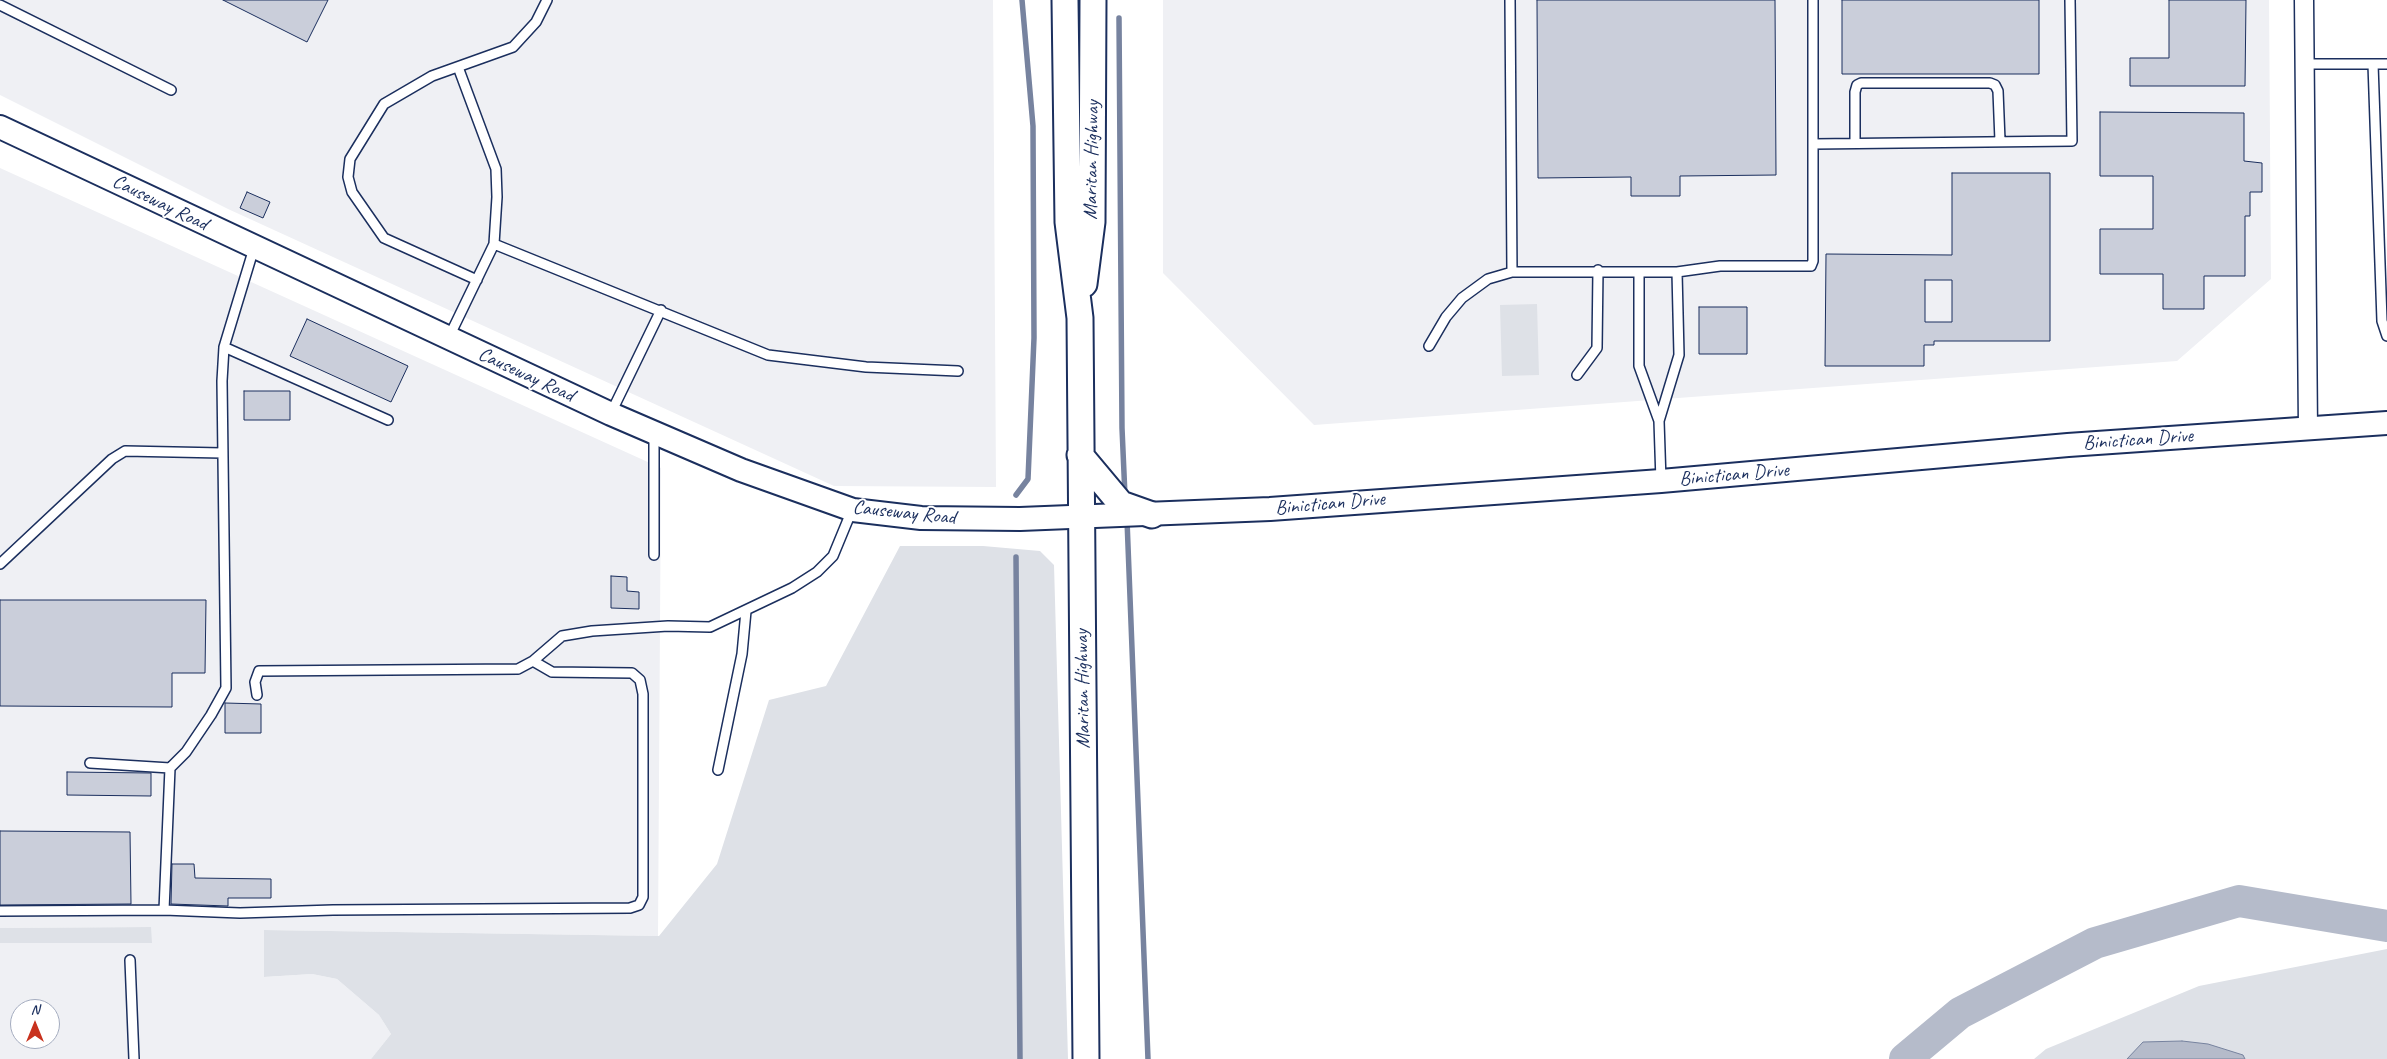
<!DOCTYPE html>
<style>
body{margin:0}
#map{position:relative;width:2387px;height:1059px;overflow:hidden;background:#fff;font-family:Caveat,sans-serif}
canvas{display:block}
.north{position:absolute;left:10px;top:999px;width:50px;height:50px;box-sizing:border-box;background:#fff;border:1px solid #a4acbf;border-radius:50%;rotate:0deg;font-size:14px;font-weight:700;line-height:20px;text-align:center;color:#1b2f5e}
.north::after{content:'';display:block;margin:auto;width:18px;height:22px;background:#c8321e;clip-path:polygon(50% 0,100% 100%,50% 72%,0 100%)}
</style>
<div id="map">
<canvas width="2387" height="1059"></canvas>
<div class="north">N</div>
</div>
<script>
const g = document.querySelector('canvas').getContext('2d');
g.lineJoin = 'round';
function fillPath(path, color) { g.fillStyle = color; g.fill(path, 'evenodd'); }
const shape = rows => new Path2D(rows.map(r => 'M' + r).join(''));
function trace(path, color, width, dash) { g.strokeStyle = color; g.lineWidth = width; g.lineCap = dash ? 'butt' : 'round'; g.setLineDash(dash || []); g.stroke(path); }
function drawText(font, color, halo, rows, align = 'center') {
  g.font = font + ' Caveat,sans-serif'; g.lineWidth = 4; g.setLineDash([]); g.textBaseline = 'middle'; g.strokeStyle = halo; g.fillStyle = color; for (const [text, x, y, turn = 0] of rows) {
    g.save(); g.translate(x, y); g.rotate((+turn || 0) * Math.PI / 180); g.textAlign = isNaN(turn) ? turn : align; if (halo) g.strokeText(text, 0, 0); g.fillText(text, 0, 0); g.restore();
  }
}
fillPath(shape([
 [0,0,993,0,996,487,834,486,228,209,0,95],
 [1163,0,2269,0,2271,279,2177,361,1314,425,1163,273],
 [0,168,661,468,658,936,264,930,265,977,312,974,337,979,379,1015,391,1034,371,1059,0,1059,0,943,151,943,151,927,0,928],
 [20,1009,50,1009,50,1039,20,1039]
]), '#eff0f4');
fillPath(shape([
 [1537,304,1539,375,1502,376,1500,305],
 [900,546,983,546,1040,551,1054,565,1068,1059,371,1059,391,1034,379,1015,337,979,312,974,264,977,264,930,659,936,717,864,769,700,826,686],
 [151,927,152,943,0,943,0,928],
 [2387,949,2387,1059,2034,1059,2046,1049,2199,986]
]), '#dee1e7');
const water = shape([
 [2182,1041,2208,1044,2243,1055,2245,1059,2127,1059,2143,1042,2182,1041]
]);
fillPath(water, '#b5bbca');
trace(water, '#77839f', 1);
trace(shape([
 [1119,18,1122,428,1125,496],
 [1016,495,1028,479,1034,338,1033,126,1022,0],
 [1127,520,1148,1059],
 [1016,557,1020,1059]
]), '#77839f', 5.5);
trace(shape([
 [1905,1059,1960,1013,2095,943,2239,901,2387,926]
]), '#b5bbca', 32);
const building = shape([
 [223,0,328,0,307,42,223,0],
 [1537,0,1775,0,1776,175,1680,176,1680,196,1631,196,1631,177,1538,178,1537,0],
 [1842,0,2039,0,2039,74,1842,74,1842,0],
 [2169,0,2246,0,2245,86,2130,86,2130,58,2169,58,2169,0],
 [2100,112,2244,113,2244,161,2262,163,2262,192,2250,192,2250,216,2245,216,2245,276,2204,276,2204,309,2163,309,2163,274,2100,274,2100,229,2153,229,2153,176,2100,176,2100,112],
 [1952,173,2050,173,2050,341,1934,341,1934,345,1924,345,1924,366,1825,366,1826,254,1952,255,1952,173],
 [1925,280,1952,280,1952,322,1925,322,1925,280],
 [247,192,270,202,263,218,240,208,247,192],
 [1699,307,1747,307,1747,354,1699,354,1699,307],
 [307,319,408,366,391,402,290,356,307,319],
 [244,391,290,391,290,420,244,420,244,391],
 [611,576,627,577,627,591,639,592,639,609,611,608,611,576],
 [0,600,206,600,205,673,172,673,172,707,0,706,0,600],
 [225,703,261,704,261,733,225,733,225,703],
 [67,772,151,773,151,796,67,795,67,772],
 [0,831,130,832,131,904,0,905,0,831],
 [172,864,194,864,195,878,271,879,271,898,228,898,228,906,171,904,172,864]
]);
fillPath(building, '#caceda');
trace(building, '#1b2f5e', 1);
const service = shape([
 [1510,0,1512,272],
 [0,5,171,90],
 [2305,64,2373,64],
 [2387,64,2373,64,2382,321,2387,336],
 [1855,143,1855,92,1857,85,1861,83,1990,83,1995,85,1998,91,2000,141],
 [1814,144,2072,141,2070,0],
 [494,244,768,355,866,367,958,371],
 [1639,273,1639,366,1659,421],
 [477,280,384,238,352,192,348,177,350,159,384,104,432,76,513,47,536,22,547,0],
 [449,337,494,244,497,197,496,169,458,67],
 [1429,346,1446,317,1462,298,1488,279,1512,272,1677,272,1720,266,1811,266,1813,261,1813,0],
 [224,347,388,420],
 [1577,375,1597,348,1598,270],
 [611,413,661,310],
 [654,433,654,555],
 [1661,481,1659,421,1679,355,1677,272],
 [0,564,112,459,125,451,222,453],
 [257,695,255,682,259,671,518,669,533,661,562,636,592,631,668,626,710,627,792,588,817,572,833,556,852,510],
 [90,763,170,768],
 [718,770,742,654,746,611],
 [164,910,170,768,186,752,211,715,226,688,222,381,224,347,254,248],
 [0,911,164,910,240,913,333,910,630,908,639,905,643,897,643,694,640,680,632,673,552,672,533,661],
 [130,960,134,1059]
]);
const minor = shape([
 [2304,0,2308,428]
]);
const tertiary = shape([
 [0,127,611,414,741,470,853,510,921,518,1020,519,1270,509,1661,481,2068,445,2387,423]
]);
const secondary = shape([
 [1065,0,1068,222,1080,318,1086,1059],
 [1084,284,1092,222,1093,0],
 [1080,455,1121,504,1152,515]
]);
trace(service, '#1b2f5e', 12);
trace(minor, '#1b2f5e', 21);
trace(tertiary, '#1b2f5e', 26);
trace(secondary, '#1b2f5e', 29);
trace(service, '#fff', 9);
trace(minor, '#fff', 18);
trace(tertiary, '#fff', 22);
trace(secondary, '#fff', 25);
drawText('20px', '#1b2f5e', '#fff', [
 ["Maritan Highway",1092,160,-89],
 ["Causeway Road",160,203,26],
 ["Causeway Road",526,375,25],
 ["Binictican Drive",2138,440,-4],
 ["Binictican Drive",1734,475,-5],
 ["Binictican Drive",1330,504,-5],
 ["Causeway Road",904,513,6],
 ["Maritan Highway",1083,689,-91]
]);
</script>
